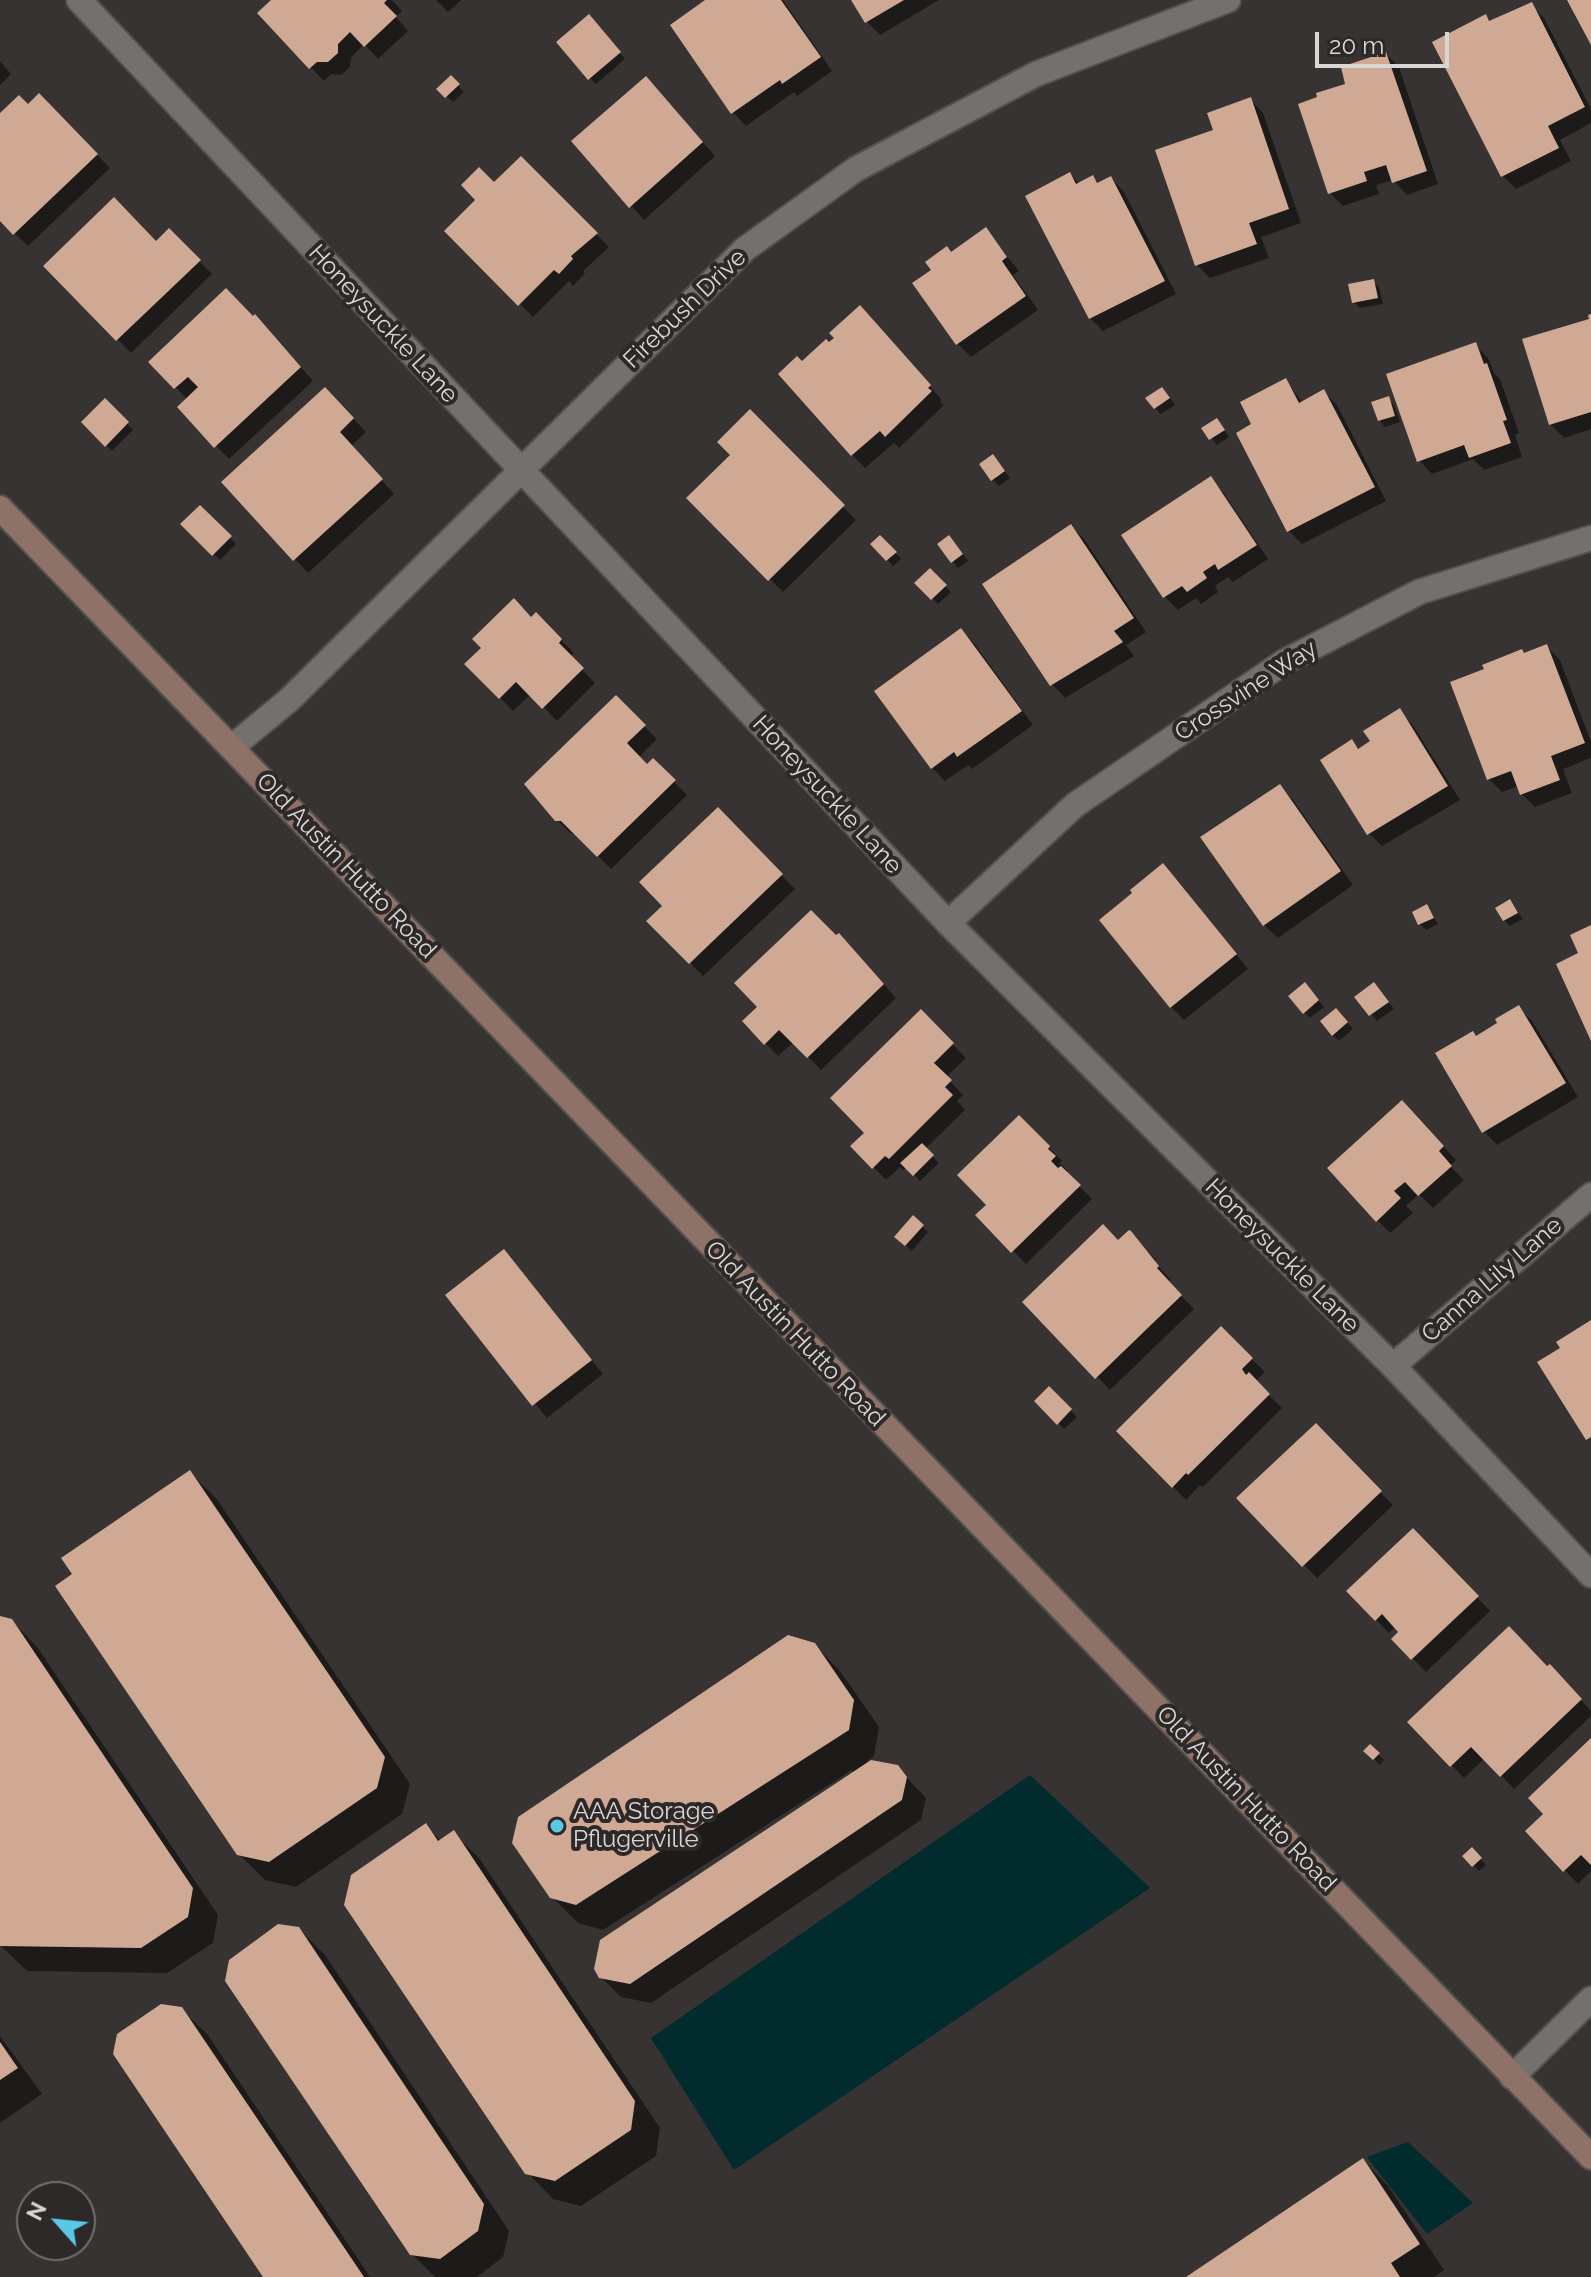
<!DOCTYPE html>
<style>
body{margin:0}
#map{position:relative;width:1591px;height:2277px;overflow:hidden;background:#373332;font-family:Raleway,sans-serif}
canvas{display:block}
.north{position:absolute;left:16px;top:2181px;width:80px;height:80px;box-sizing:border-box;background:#2d2928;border:2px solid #726f6d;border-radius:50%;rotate:297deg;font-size:22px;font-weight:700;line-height:32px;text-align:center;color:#d9d7d5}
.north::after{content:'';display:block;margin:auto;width:28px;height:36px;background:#59c8e4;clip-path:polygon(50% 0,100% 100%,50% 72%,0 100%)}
.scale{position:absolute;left:1315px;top:32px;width:134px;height:36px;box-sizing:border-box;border:4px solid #d9d7d5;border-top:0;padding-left:10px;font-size:24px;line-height:28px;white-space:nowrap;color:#d9d7d5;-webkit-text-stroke:6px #2d2928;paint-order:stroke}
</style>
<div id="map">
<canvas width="1591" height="2277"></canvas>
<div class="north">N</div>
<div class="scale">20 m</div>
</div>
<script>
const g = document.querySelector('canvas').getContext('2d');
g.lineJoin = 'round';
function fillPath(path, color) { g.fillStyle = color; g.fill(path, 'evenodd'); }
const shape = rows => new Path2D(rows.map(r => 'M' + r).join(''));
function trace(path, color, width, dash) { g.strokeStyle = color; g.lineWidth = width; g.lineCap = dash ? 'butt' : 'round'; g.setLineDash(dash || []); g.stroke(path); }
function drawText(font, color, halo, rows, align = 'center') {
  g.font = font + ' Raleway,sans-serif'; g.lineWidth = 8; g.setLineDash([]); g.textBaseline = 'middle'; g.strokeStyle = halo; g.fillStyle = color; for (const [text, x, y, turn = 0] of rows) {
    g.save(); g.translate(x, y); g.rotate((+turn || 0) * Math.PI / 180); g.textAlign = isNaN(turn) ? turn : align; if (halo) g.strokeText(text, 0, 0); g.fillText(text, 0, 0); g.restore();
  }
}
fillPath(shape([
 [1030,1775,1150,1888,734,2170,651,2038],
 [1408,2142,1473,2203,1427,2234,1367,2157]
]), '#012b2d');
fillPath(shape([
 [274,0,392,0,402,11,396,17,408,31,378,59,364,44,351,58,350,67,341,75,331,74,324,81,260,13],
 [436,0,461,0,448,12],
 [707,0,783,0,832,71,797,96,794,92,746,126,733,112],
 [853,0,939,0,880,35,867,22],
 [1531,5,1544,18,1591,109,1591,123,1560,140,1571,161,1516,189,1503,176,1435,43,1486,16,1491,22],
 [594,22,625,59,596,84,590,78],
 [1386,54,1399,67,1438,184,1407,195,1393,180,1376,185,1379,194,1343,206,1330,193,1348,85],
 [0,61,11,74,0,85],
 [451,78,464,92,453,102,439,89],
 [659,92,715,156,644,220,574,141],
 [39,95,110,168,28,246,0,219,0,116,28,107],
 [1250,99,1263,113,1301,223,1261,237,1269,258,1210,278,1197,265,1216,132],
 [521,159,609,247,583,271,585,273,573,286,569,281,533,317,447,231],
 [1070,174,1080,184,1093,178,1099,184,1111,178,1124,192,1176,294,1103,331,1090,318],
 [169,230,212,274,131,353,46,266,156,243],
 [985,230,1019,271,1013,275,1038,310,971,357,958,344,914,284],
 [1373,281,1379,287,1383,304,1360,308,1354,302],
 [253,319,268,330,313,381,229,459,216,446,188,400,151,362],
 [1591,320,1591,429,1564,438,1550,424],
 [873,321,942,400,940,402,944,405,899,448,894,443,865,468,852,455,802,363],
 [1475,345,1488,358,1494,373,1500,379,1519,433,1515,435,1522,457,1484,470,1473,459,1432,474,1419,460],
 [1286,381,1303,403,1324,392,1337,405,1386,501,1302,544,1289,531,1254,425],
 [1168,395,1175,405,1161,414,1155,408],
 [1388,399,1394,405,1400,422,1385,427,1379,420],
 [105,401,133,430,112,451,84,422],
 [338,402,366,432,351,446,394,494,308,573,224,482],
 [750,412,856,520,783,592,689,498,732,455],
 [1217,420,1229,437,1217,445,1204,428],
 [993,456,1010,478,999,486,993,480],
 [1210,479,1223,492,1268,559,1233,582,1228,577,1215,586,1218,592,1201,604,1196,598,1178,610,1165,597,1124,536],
 [200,508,236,544,220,560,183,524],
 [1071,526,1084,539,1146,632,1126,645,1134,656,1065,698,1052,684],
 [880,537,901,559,893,566,872,544],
 [955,543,968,561,958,568,940,544],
 [930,571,951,592,938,604,917,583],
 [532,619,549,628,574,653,570,657,595,683,557,721,531,694,513,711,467,664],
 [961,630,974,643,1033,725,972,769,968,765,945,781,932,768],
 [1547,647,1560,660,1591,742,1591,758,1563,769,1572,793,1535,807,1522,794,1518,786,1502,792,1489,779,1525,655],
 [616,698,657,739,638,758,647,766,653,760,687,795,611,869,576,834,570,833,556,819],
 [1399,711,1412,724,1460,800,1382,846,1369,833,1352,742,1360,750,1373,742],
 [1280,787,1293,800,1353,885,1278,938,1264,925],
 [718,810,795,889,703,976,649,921,665,906],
 [1163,866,1248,969,1184,1020,1171,1007],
 [1510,902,1523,919,1510,926,1504,920],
 [1427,907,1438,924,1426,930,1420,924],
 [836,938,852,948,896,998,821,1070,794,1042,778,1056,744,1021],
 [1311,991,1324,1007,1310,1018,1304,1012],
 [1380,991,1394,1009,1377,1021,1357,997],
 [1519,1008,1532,1021,1578,1097,1497,1145,1484,1131,1477,1038],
 [921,1012,966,1058,946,1077,963,1095,957,1101,965,1110,925,1149,939,1163,920,1181,907,1167,903,1170,900,1167,886,1180,853,1146,867,1133],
 [1342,1017,1353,1029,1339,1041,1333,1035],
 [1415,1116,1456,1160,1450,1166,1464,1180,1433,1208,1419,1194,1406,1206,1413,1213,1390,1233,1377,1220],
 [1019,1118,1062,1161,1059,1163,1068,1171,1066,1173,1092,1199,1026,1264,978,1216,989,1205],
 [922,1226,928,1232,912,1251,902,1242],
 [1129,1232,1156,1260,1154,1262,1171,1280,1168,1282,1194,1309,1110,1390,1025,1302,1118,1243],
 [504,1252,603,1374,547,1418,447,1296],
 [1221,1329,1265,1372,1255,1382,1282,1408,1203,1487,1200,1485,1186,1500,1118,1431],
 [1049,1389,1077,1417,1064,1429,1037,1401],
 [1316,1426,1393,1505,1317,1578,1239,1498],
 [190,1473,216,1498,410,1784,402,1814,296,1887,265,1880,239,1854],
 [1413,1530,1490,1611,1426,1672,1394,1639,1401,1632,1396,1626,1389,1633,1348,1591],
 [0,1618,11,1620,37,1647,218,1915,213,1943,167,1973,27,1971,0,1945],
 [814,1644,840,1671,879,1727,874,1756,867,1761,897,1767,926,1798,921,1820,651,2003,621,1997,601,1977,854,1774,852,1770,603,1930,578,1923,552,1897],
 [1548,1668,1563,1680,1591,1711,1591,1716,1514,1789,1485,1758,1464,1778,1410,1722],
 [1591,1741,1591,1871,1578,1884,1528,1831,1546,1814],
 [1370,1746,1384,1760,1380,1765,1366,1751],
 [426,1826,441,1841,453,1833,479,1858,660,2128,656,2156,581,2206,553,2199,527,2172],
 [1472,1850,1486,1865,1479,1871,1465,1856],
 [298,1928,325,1955,509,2231,503,2257,477,2277,435,2277,412,2254],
 [181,2009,208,2035,370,2277,265,2277],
 [0,2036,42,2094,0,2123],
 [1363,2160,1388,2186,1444,2270,1434,2277,1190,2277]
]), '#0007');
fillPath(shape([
 [271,0,387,0,384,3,397,16,364,47,350,32,338,44,338,53,328,62,317,62,309,69,257,13],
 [705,0,781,0,821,57,782,84,780,80,731,114,670,25],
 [851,0,904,0,865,23],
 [1567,0,1591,0,1591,45],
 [1532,2,1585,107,1548,126,1559,148,1501,177,1432,42,1486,14,1489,21],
 [589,14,621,52,588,80,556,42],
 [1386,52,1427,171,1392,183,1386,165,1364,172,1367,181,1328,194,1298,104,1317,97,1316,93,1345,84,1341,67],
 [451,75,460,84,445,98,436,89],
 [646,76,703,142,629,208,571,141],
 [39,93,98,154,13,235,0,221,0,113,19,95,28,104],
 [1251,97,1289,209,1249,223,1257,244,1195,266,1155,150,1213,130,1207,113],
 [521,156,598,233,571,256,573,259,559,274,554,270,518,306,444,231,475,200,461,185,479,167,494,182],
 [1070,172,1076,184,1093,175,1097,183,1111,176,1165,281,1089,319,1025,196],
 [114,197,156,241,169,228,201,260,116,341,43,266],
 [986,227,1007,257,1002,261,1026,296,956,345,912,283,931,270,925,262,947,246,951,252],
 [1374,279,1378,298,1352,303,1348,284],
 [226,288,253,316,255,314,301,367,214,448,177,407,198,387,188,377,174,389,148,362],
 [860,305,931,385,928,388,932,391,885,437,880,431,851,456,778,374,797,356,802,361,826,339,829,342,834,338,829,333],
 [1591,314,1591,412,1549,425,1522,339,1589,319,1588,315],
 [1476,342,1484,364,1487,363,1507,420,1503,421,1511,443,1469,458,1464,445,1417,462,1386,374],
 [1286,378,1299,403,1324,389,1375,487,1287,532,1236,433,1251,424,1240,402],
 [325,387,354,418,340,432,383,479,293,561,221,482],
 [1162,387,1170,398,1154,409,1145,398],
 [1389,396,1395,416,1378,421,1371,402],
 [105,398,129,422,105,447,81,422],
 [750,409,845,505,768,581,686,498,730,455,717,442],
 [1217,418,1225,430,1209,440,1201,428],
 [993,454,1005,471,991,481,979,464],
 [1211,476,1257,545,1218,570,1215,564,1203,572,1207,578,1187,592,1182,586,1163,598,1121,535],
 [200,505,232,536,212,556,180,524],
 [1071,524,1134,618,1114,631,1123,642,1050,686,982,584],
 [880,535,897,552,886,561,870,544],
 [949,535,963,554,951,563,937,544],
 [930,568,947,585,931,600,914,583],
 [514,598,531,617,536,612,562,639,559,643,584,668,542,709,516,682,499,699,464,664,481,648,472,639],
 [961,628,1022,711,957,757,954,752,931,769,874,691],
 [1547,644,1585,743,1551,756,1560,780,1520,795,1511,771,1487,780,1450,682,1484,669,1482,665,1522,649,1524,653],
 [616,695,646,725,627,743,647,764,653,758,676,780,597,857,561,821,555,821,524,784],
 [1400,708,1448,786,1367,835,1320,760,1352,739,1358,749,1370,741,1363,731],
 [1280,784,1341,871,1263,926,1200,837],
 [718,807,783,874,689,964,646,921,662,906,639,882],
 [1163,863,1237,954,1170,1008,1099,920,1132,893,1130,890],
 [1510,899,1518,913,1503,921,1495,908],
 [1427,904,1434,918,1418,925,1412,912],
 [811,910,836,935,839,933,884,984,807,1058,779,1030,764,1045,742,1021,757,1007,734,983],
 [1591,925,1591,1041,1556,964,1578,953,1570,935],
 [1305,982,1319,1000,1303,1014,1288,996],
 [1374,982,1389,1002,1369,1016,1354,997],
 [1519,1005,1566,1083,1482,1133,1435,1053,1473,1031,1476,1036,1497,1023,1495,1019],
 [1336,1008,1348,1022,1332,1036,1320,1021],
 [921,1009,954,1043,934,1063,952,1080,945,1087,953,1095,889,1159,885,1156,872,1169,850,1146,864,1133,830,1098],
 [1402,1100,1444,1146,1439,1151,1452,1166,1418,1196,1405,1182,1394,1191,1401,1198,1376,1222,1327,1168],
 [1019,1115,1050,1146,1048,1149,1056,1156,1051,1161,1058,1168,1061,1166,1081,1185,1011,1253,975,1215,986,1205,957,1175],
 [922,1143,934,1155,913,1176,900,1163],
 [913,1215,924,1225,905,1246,894,1237],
 [1103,1224,1118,1240,1129,1230,1131,1231,1159,1266,1157,1268,1182,1295,1095,1379,1022,1302],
 [504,1249,592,1360,532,1406,445,1295],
 [1591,1320,1591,1437,1586,1440,1537,1362,1560,1348,1556,1342],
 [1221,1326,1253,1358,1242,1369,1246,1375,1249,1372,1270,1394,1188,1475,1186,1473,1172,1488,1116,1431],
 [1049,1386,1072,1409,1057,1425,1034,1401],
 [1316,1423,1382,1491,1302,1567,1236,1498],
 [190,1470,385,1757,377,1788,269,1862,237,1855,55,1586,72,1574,61,1558],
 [1413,1528,1479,1596,1411,1660,1391,1639,1398,1632,1382,1614,1375,1621,1346,1591],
 [0,1616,12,1619,193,1888,188,1917,141,1948,0,1946],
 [1509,1626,1547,1666,1550,1664,1582,1699,1500,1777,1471,1747,1450,1767,1407,1722],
 [788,1635,815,1643,854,1700,849,1730,576,1905,550,1898,512,1843,518,1817],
 [1591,1738,1591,1865,1581,1855,1563,1872,1525,1831,1543,1814,1528,1798],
 [1370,1744,1380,1753,1373,1760,1363,1751],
 [871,1760,898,1765,907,1777,902,1800,630,1984,599,1978,594,1969,600,1940],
 [426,1823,438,1841,454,1830,635,2101,631,2130,555,2181,525,2174,344,1905,351,1875],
 [1472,1847,1482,1858,1472,1867,1462,1856],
 [278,1924,299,1927,484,2204,478,2231,440,2259,410,2255,225,1981,229,1960],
 [161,2004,182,2007,364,2277,263,2277,113,2054,117,2034],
 [0,2042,18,2068,0,2080],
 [1363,2158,1420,2244,1391,2263,1400,2277,1186,2277]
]), '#d0a994');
const street = shape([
 [79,0,948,923,1393,1366,1591,1575],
 [232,747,289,700,745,249,856,169,1036,74,1228,0],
 [948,923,1075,805,1284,662,1419,592,1591,538],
 [1393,1366,1591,1195],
 [1512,2077,1591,1999]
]);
const secondary = shape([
 [0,508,1591,2157]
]);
trace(street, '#53504e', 28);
trace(secondary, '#53504e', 28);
trace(street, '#74706d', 24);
trace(secondary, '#8e7167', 24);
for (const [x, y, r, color] of [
 [557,1826,8,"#59c8e4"]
]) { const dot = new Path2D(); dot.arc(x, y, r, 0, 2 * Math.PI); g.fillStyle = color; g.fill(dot); trace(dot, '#2d2928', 3); }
drawText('24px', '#d9d7d5', '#2d2928', [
 ["Firebush Drive",685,309,-44],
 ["Honeysuckle Lane",383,324,47],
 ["Crossvine Way",1246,691,-33],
 ["Honeysuckle Lane",827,795,47],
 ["Old Austin Hutto Road",346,866,46],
 ["Honeysuckle Lane",1282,1256,45],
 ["Canna Lily Lane",1492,1280,-41],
 ["Old Austin Hutto Road",795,1334,46],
 ["Old Austin Hutto Road",1246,1799,46]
]);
drawText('24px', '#d9d7d5', '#2d2928', [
 ["AAA Storage",573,1812],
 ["Pflugerville",573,1840]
], 'left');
</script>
